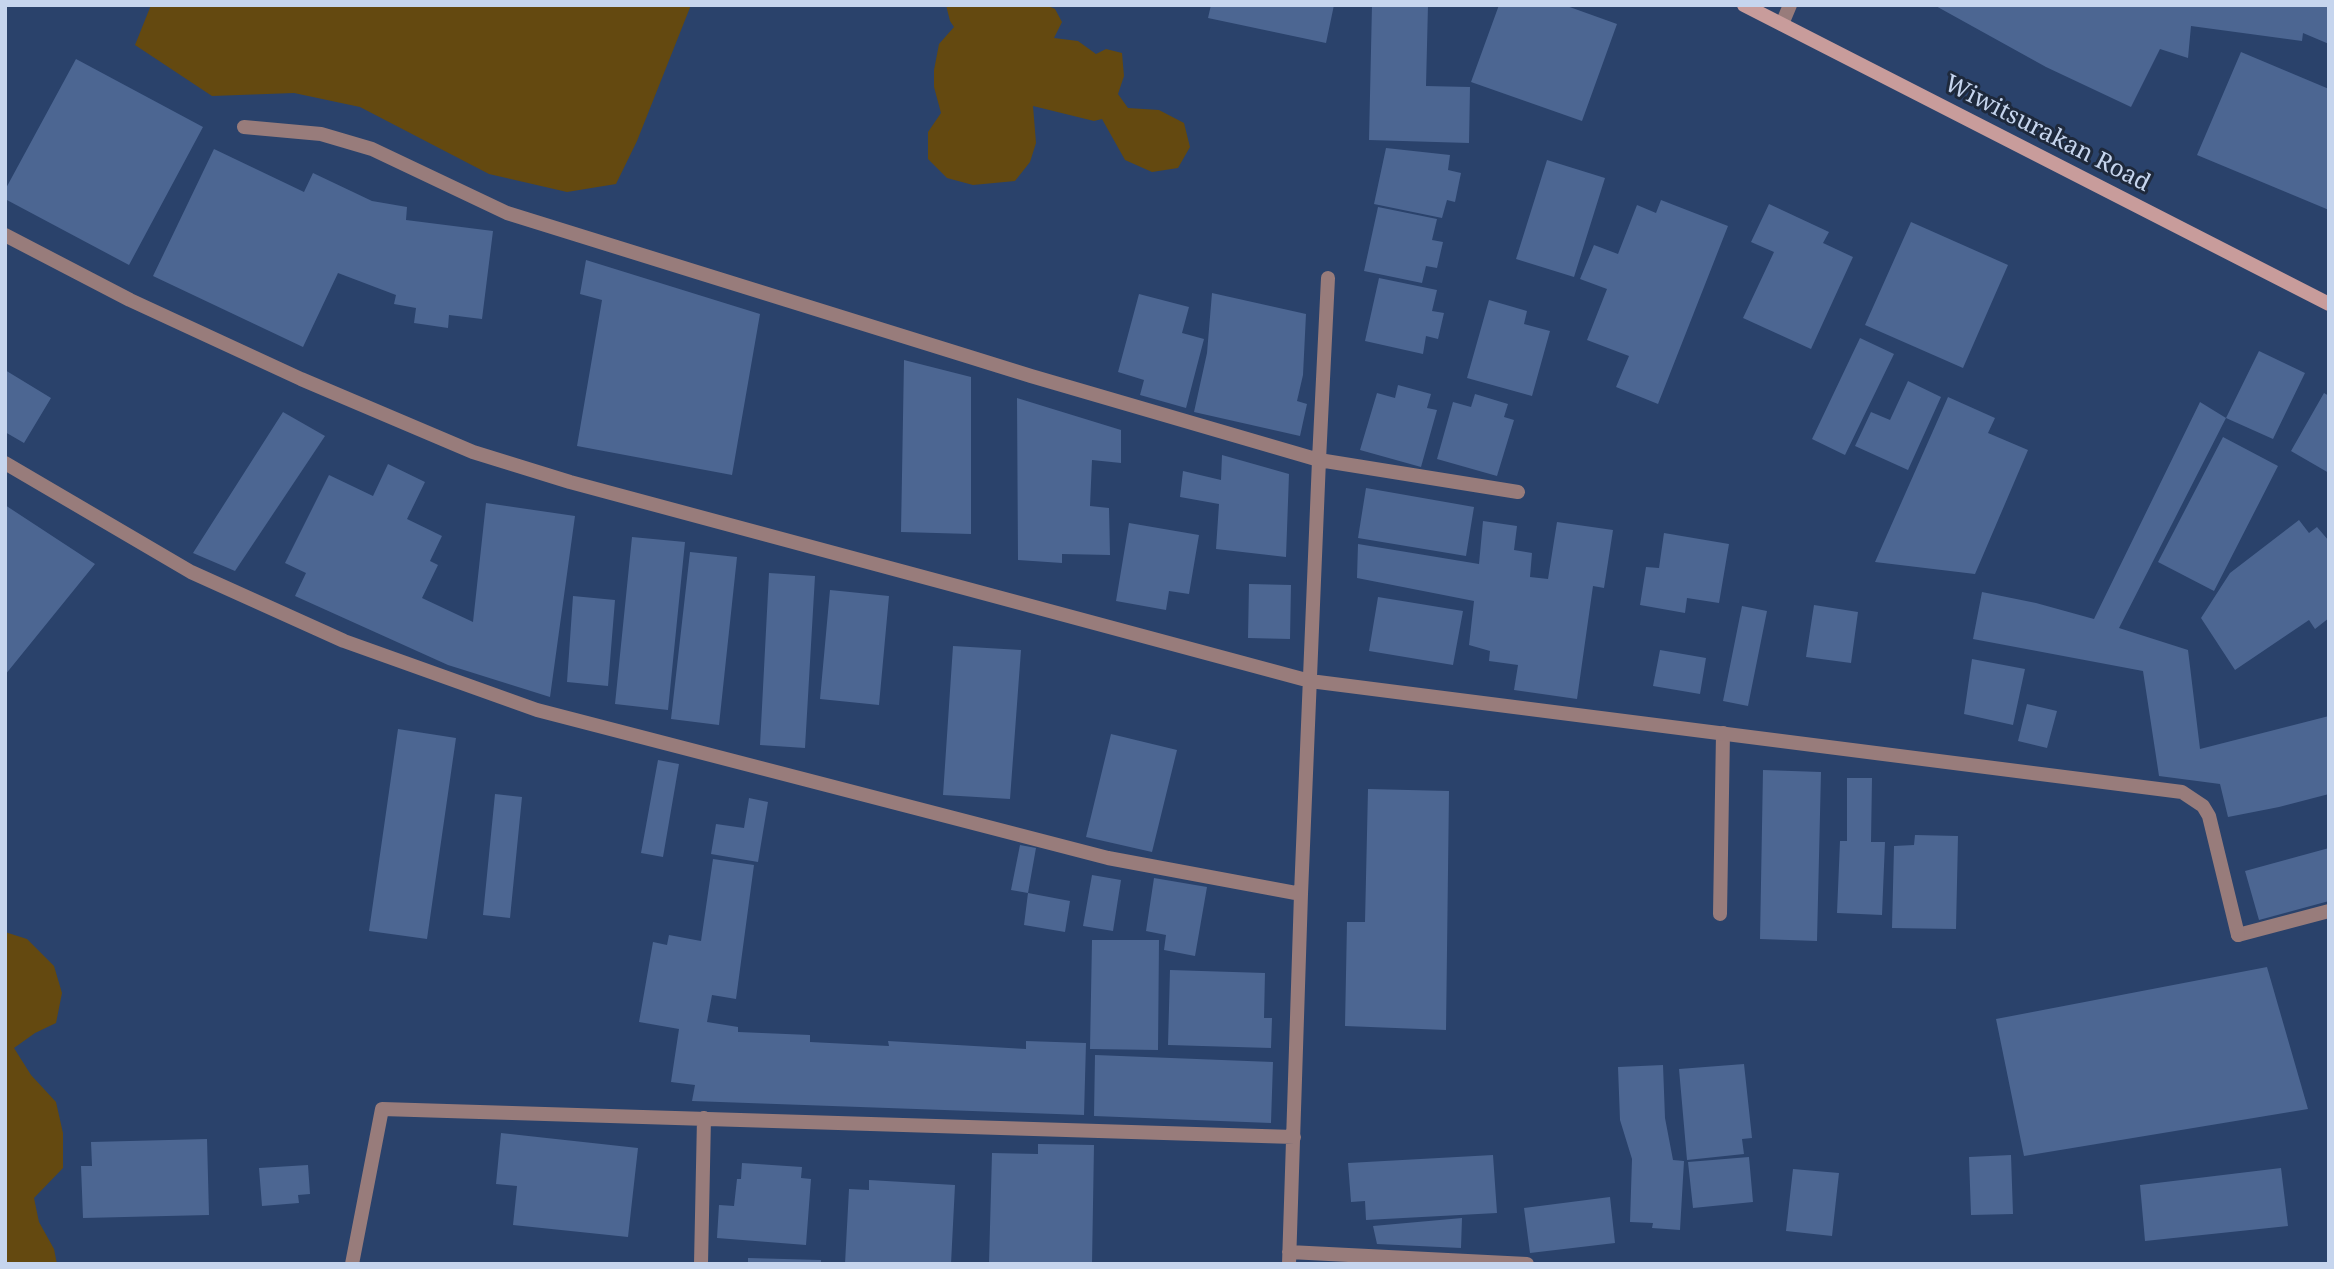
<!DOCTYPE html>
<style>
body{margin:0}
#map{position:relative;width:2334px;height:1269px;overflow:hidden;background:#2a426b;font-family:"Noto Serif",serif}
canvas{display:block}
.frame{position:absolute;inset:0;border:7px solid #c6d5ee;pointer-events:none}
</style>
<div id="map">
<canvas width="2334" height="1269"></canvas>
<div class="frame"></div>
</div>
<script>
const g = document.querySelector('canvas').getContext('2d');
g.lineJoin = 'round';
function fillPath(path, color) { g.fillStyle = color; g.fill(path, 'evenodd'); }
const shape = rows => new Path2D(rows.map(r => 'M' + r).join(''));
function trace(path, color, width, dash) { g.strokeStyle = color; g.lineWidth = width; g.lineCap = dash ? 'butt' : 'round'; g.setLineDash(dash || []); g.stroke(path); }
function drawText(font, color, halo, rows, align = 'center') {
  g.font = font + ' "Noto Serif",serif'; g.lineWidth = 6; g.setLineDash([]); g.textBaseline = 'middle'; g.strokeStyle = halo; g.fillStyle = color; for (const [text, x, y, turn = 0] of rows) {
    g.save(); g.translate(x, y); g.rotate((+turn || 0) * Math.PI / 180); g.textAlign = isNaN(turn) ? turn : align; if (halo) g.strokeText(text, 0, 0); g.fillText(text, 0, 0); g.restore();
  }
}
fillPath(shape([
 [151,5,691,5,637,141,616,184,567,192,489,174,360,107,294,93,212,96,135,45],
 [946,5,1046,5,1055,9,1062,22,1054,38,1078,41,1096,54,1106,49,1122,53,1124,76,1118,94,1128,108,1159,110,1184,123,1190,147,1178,168,1152,172,1125,160,1102,119,1094,121,1033,106,1036,143,1030,162,1015,181,973,185,947,178,928,159,928,132,941,113,934,87,934,70,939,44,954,27,950,21],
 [5,932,27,939,54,966,62,993,56,1023,35,1033,14,1048,31,1075,56,1102,63,1133,63,1168,34,1198,39,1222,54,1249,57,1264,5,1264]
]), '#644910');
fillPath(shape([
 [1211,5,1334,5,1326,43,1208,18],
 [1372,5,1428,5,1426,86,1470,87,1469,143,1369,140],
 [1499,5,1564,5,1617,24,1582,121,1471,82],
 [1934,5,2329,5,2329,44,2303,33,2302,41,2191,26,2188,58,2160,49,2131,107,2046,67],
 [2241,52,2329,89,2329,210,2197,155],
 [76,59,203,127,129,265,5,199,5,190],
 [1386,148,1450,155,1448,170,1461,173,1455,202,1447,200,1442,218,1374,204],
 [214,149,304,192,313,173,372,201,407,207,406,220,493,231,482,319,449,315,448,328,414,323,416,308,394,304,396,295,338,273,303,347,153,276],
 [1547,160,1605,178,1574,277,1516,259],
 [1661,200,1728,226,1658,404,1616,387,1629,356,1587,340,1607,289,1580,279,1594,245,1618,254,1637,205,1656,213],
 [1769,204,1829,232,1823,243,1853,257,1811,349,1743,318,1774,252,1751,242],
 [1378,207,1437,219,1432,240,1443,242,1437,268,1426,266,1422,283,1364,271],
 [1911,222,2008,265,1963,368,1865,325],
 [586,260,760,314,732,475,577,446,602,300,580,294],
 [1379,278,1437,290,1432,311,1444,313,1438,339,1426,336,1423,354,1365,341],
 [1212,293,1306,314,1303,375,1297,401,1307,404,1300,436,1194,412,1207,353],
 [1139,294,1189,307,1182,333,1204,339,1186,408,1140,395,1144,380,1118,372],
 [1489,300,1527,311,1524,324,1550,331,1532,396,1467,378],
 [1860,338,1894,354,1845,455,1812,439],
 [2259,351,2305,373,2273,439,2226,418],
 [904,360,971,377,971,534,901,532],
 [5,370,51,398,24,443,5,432],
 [1908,381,1941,397,1908,470,1855,446,1871,412,1890,420],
 [1398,385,1431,394,1427,408,1437,410,1421,467,1360,450,1377,393,1395,398],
 [2324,393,2329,396,2329,473,2291,451],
 [1475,394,1508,404,1504,417,1514,420,1497,476,1437,459,1453,402,1471,407],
 [1948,397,1995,418,1988,433,2028,450,1975,574,1875,562],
 [1017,398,1121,430,1121,463,1092,460,1090,506,1109,508,1110,555,1062,554,1062,563,1018,560],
 [2200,402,2226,418,2119,628,2188,650,2200,749,2329,716,2329,794,2279,807,2228,817,2220,784,2159,776,2143,671,1973,639,1982,592,2036,603,2094,619],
 [283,412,325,436,235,571,193,553],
 [2223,437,2278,466,2214,591,2158,562],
 [1222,455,1289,474,1286,557,1216,549,1219,504,1180,497,1183,471,1221,480],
 [388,464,425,482,407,519,442,536,430,561,438,565,422,598,473,622,486,503,575,516,550,697,448,665,295,596,306,573,285,563,329,475,373,496],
 [1366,488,1474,507,1466,556,1358,538],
 [5,505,95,564,5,675],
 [2299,520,2309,533,2317,527,2329,541,2329,618,2315,629,2309,620,2235,670,2201,618,2230,573],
 [1483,521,1517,526,1514,550,1532,553,1530,577,1548,579,1557,522,1613,530,1604,588,1593,586,1577,699,1514,690,1518,665,1489,661,1490,651,1469,645,1474,601,1357,578,1358,544,1479,564],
 [1129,523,1199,535,1189,594,1169,591,1166,610,1116,601],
 [1664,533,1729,544,1719,603,1687,598,1685,613,1640,605,1646,567,1659,568],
 [632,537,685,542,668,710,615,704],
 [690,552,737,557,719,725,671,719],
 [769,573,815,576,805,748,760,745],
 [1249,584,1291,585,1290,639,1248,638],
 [830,590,889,596,879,705,820,699],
 [573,596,615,600,608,686,567,682],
 [1378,597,1463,611,1453,665,1369,651],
 [1814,605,1858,612,1851,663,1806,657],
 [1742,606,1767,611,1748,706,1723,701],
 [953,646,1021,650,1010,799,943,795],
 [1660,650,1706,658,1700,694,1653,686],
 [1972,659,2025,669,2013,725,1964,714],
 [2027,704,2057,711,2047,748,2018,741],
 [398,729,456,738,427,939,369,931],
 [1111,734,1177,750,1152,852,1086,837],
 [658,760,679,764,663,857,641,853],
 [1763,770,1821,772,1817,941,1760,939],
 [1847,778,1872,778,1871,842,1885,842,1882,915,1837,913,1840,841,1847,841],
 [1368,789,1449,791,1446,1030,1345,1026,1347,922,1365,922],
 [495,794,522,797,510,918,483,915],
 [749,798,768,802,758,862,711,854,716,824,744,828],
 [1915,835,1958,836,1956,929,1892,928,1894,846,1914,845],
 [1020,845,1036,848,1028,893,1011,890],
 [2329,848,2329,901,2259,920,2245,871],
 [713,859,754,865,736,999,712,995,707,1022,738,1027,738,1032,810,1035,810,1042,889,1046,888,1041,1026,1049,1026,1041,1086,1043,1084,1115,692,1101,695,1085,671,1082,679,1029,639,1022,653,942,667,945,669,935,701,941],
 [1092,875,1121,880,1113,931,1083,926],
 [1154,878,1207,887,1195,956,1164,950,1166,935,1146,931],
 [1028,893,1070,901,1065,932,1024,925],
 [1092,940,1159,940,1158,1050,1090,1049],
 [2267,967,2308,1109,2024,1156,1996,1019],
 [1170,970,1265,973,1264,1018,1272,1018,1271,1048,1168,1045],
 [1095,1055,1273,1062,1271,1123,1094,1116],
 [1744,1064,1752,1138,1742,1139,1744,1154,1687,1160,1679,1069],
 [1663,1065,1665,1118,1673,1160,1684,1161,1680,1230,1652,1228,1653,1223,1630,1222,1632,1159,1620,1120,1618,1067],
 [501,1133,638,1148,628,1237,513,1225,517,1186,496,1184],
 [207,1139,209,1215,83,1218,81,1166,92,1166,91,1142],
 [1038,1144,1094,1145,1092,1264,989,1264,992,1153,1038,1154],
 [1493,1155,1497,1213,1366,1220,1365,1201,1351,1202,1348,1163],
 [2011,1155,2013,1214,1971,1215,1969,1157],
 [1749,1157,1753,1202,1693,1208,1688,1162],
 [742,1163,802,1167,801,1178,811,1179,806,1245,717,1238,719,1205,734,1206,737,1179,741,1179],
 [308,1165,310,1194,298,1195,299,1203,262,1206,259,1168],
 [2281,1168,2288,1226,2145,1241,2140,1185],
 [1793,1169,1839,1173,1832,1236,1786,1231],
 [869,1180,955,1185,951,1264,845,1264,849,1189,869,1190],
 [1610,1197,1615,1243,1530,1253,1524,1208],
 [1462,1218,1461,1248,1377,1244,1373,1226],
 [748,1258,821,1260,821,1264,748,1264]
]), '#4c6692');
trace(shape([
 [1720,914,1723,733],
 [2238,935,2329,911]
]), '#987c7b', 14);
trace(shape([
 [1782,24,1790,5],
 [244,127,321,134,372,149,507,213,1031,376,1319,460,1518,492],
 [5,235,130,300,301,379,473,452,570,482,1310,681,2182,792,2203,806,2209,816,2238,935],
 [5,463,191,572,344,641,537,710,1108,858,1301,894],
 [1289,1252,1527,1264],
 [352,1264,382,1109,1294,1137],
 [701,1264,704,1118],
 [1289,1264,1301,894,1319,460,1328,278]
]), '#987c7b', 14);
trace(shape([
 [1744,5,2329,304]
]), '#c89c9b', 14);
drawText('24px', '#c6d5ee', '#1e293c', [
 ["Wiwitsurakan Road",2047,134,27]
]);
</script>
